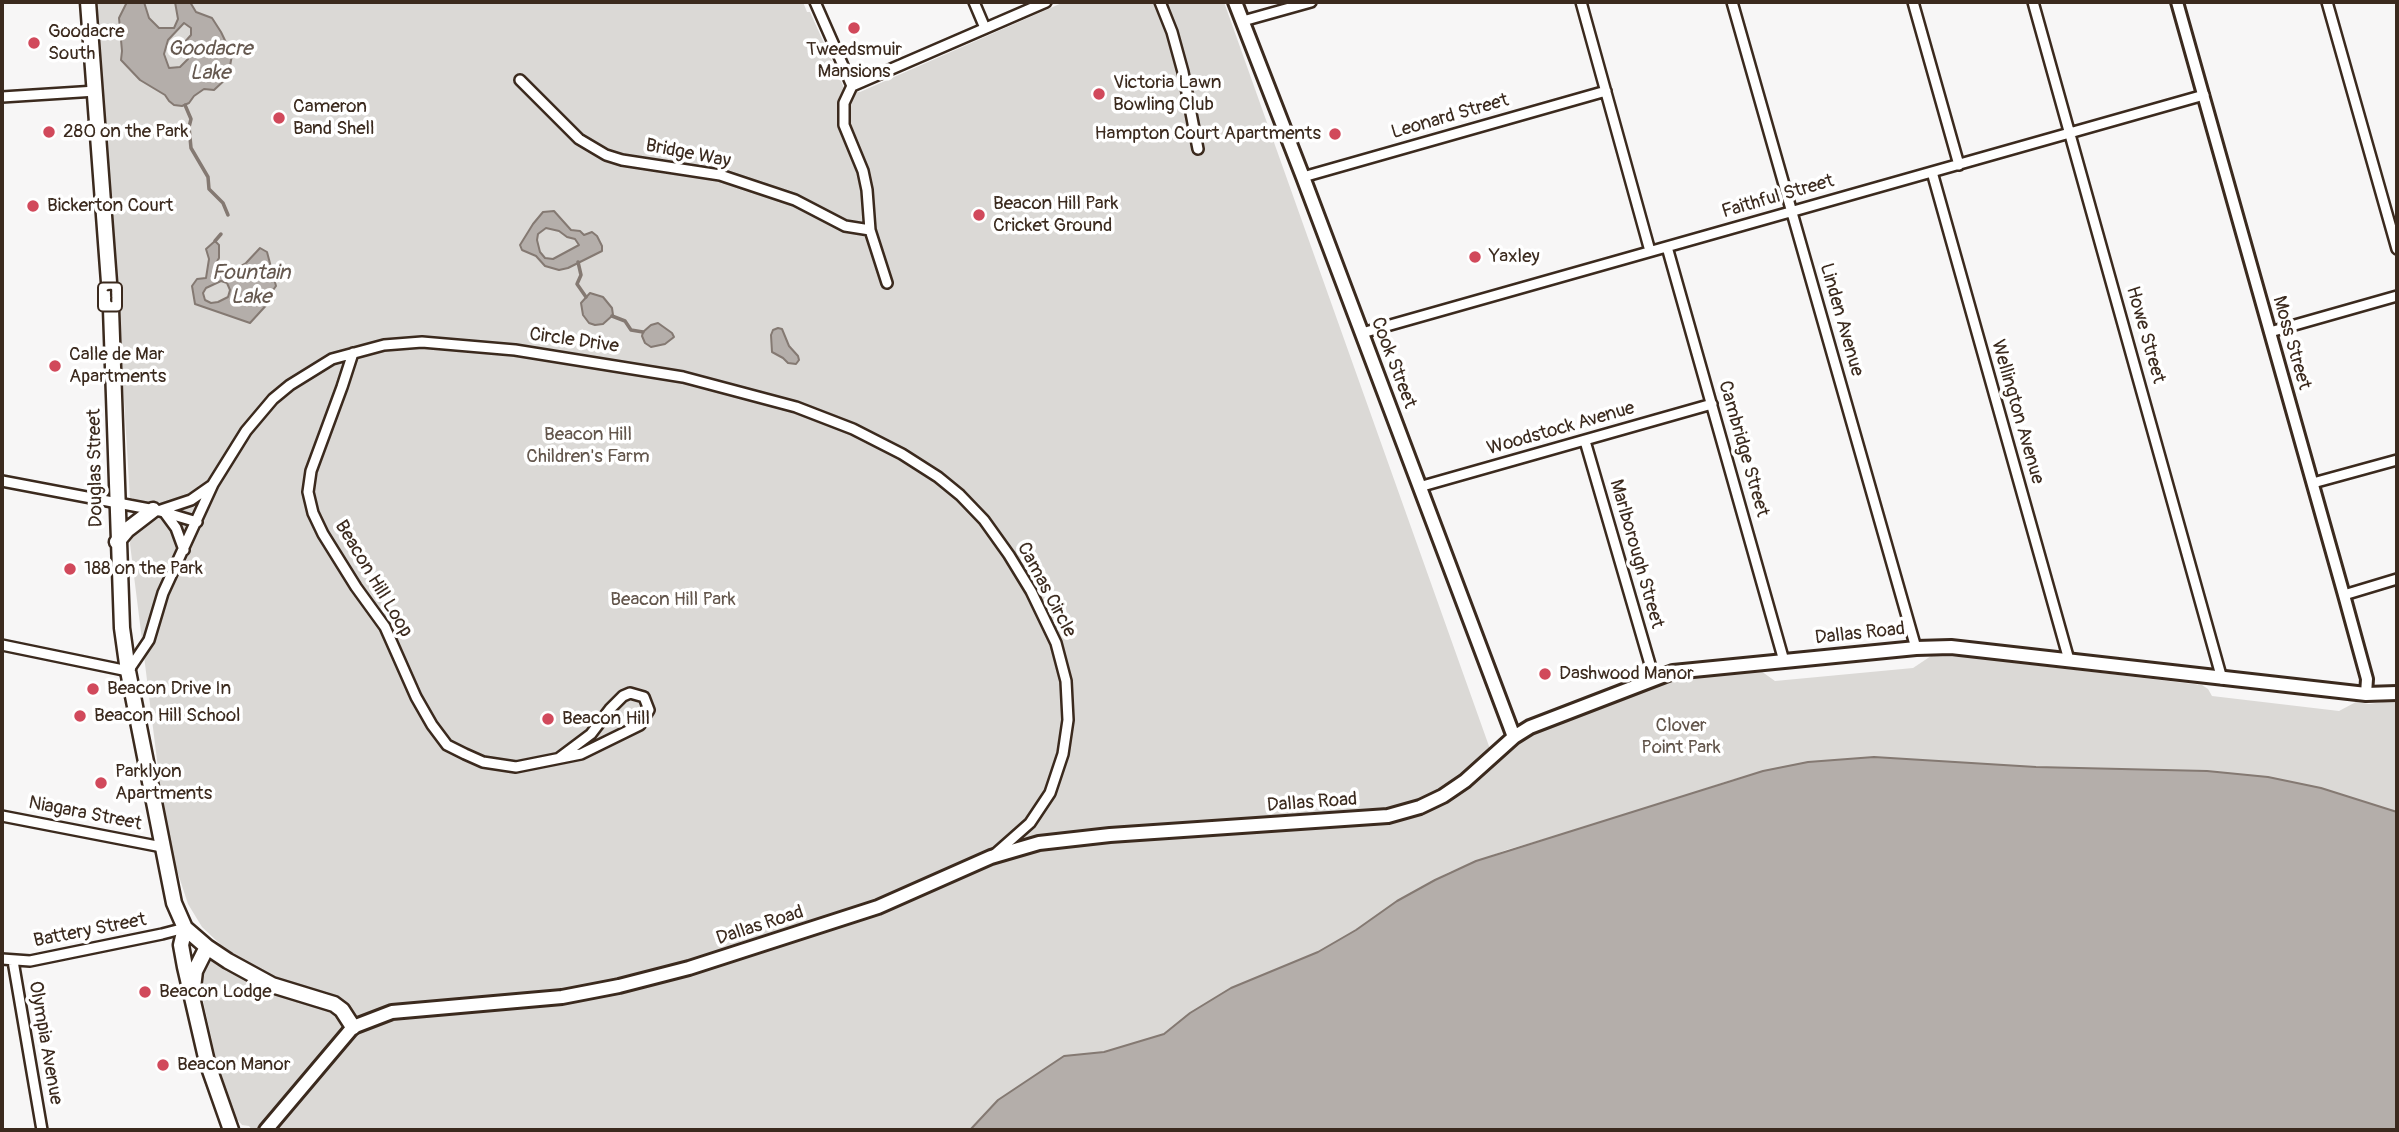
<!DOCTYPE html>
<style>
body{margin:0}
#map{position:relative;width:2399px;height:1132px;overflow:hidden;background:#f7f6f6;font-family:Pangolin,sans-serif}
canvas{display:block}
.frame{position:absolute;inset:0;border:4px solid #3b2a1e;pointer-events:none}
</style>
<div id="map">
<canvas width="2399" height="1132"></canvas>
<div class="frame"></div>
</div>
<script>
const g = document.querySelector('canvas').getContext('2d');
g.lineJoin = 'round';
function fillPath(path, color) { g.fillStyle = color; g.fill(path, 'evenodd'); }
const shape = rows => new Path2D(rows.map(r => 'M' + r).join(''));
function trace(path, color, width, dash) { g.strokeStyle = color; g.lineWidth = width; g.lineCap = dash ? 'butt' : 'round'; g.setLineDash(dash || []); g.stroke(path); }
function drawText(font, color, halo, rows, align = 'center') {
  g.font = font + ' Pangolin,sans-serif'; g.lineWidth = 7; g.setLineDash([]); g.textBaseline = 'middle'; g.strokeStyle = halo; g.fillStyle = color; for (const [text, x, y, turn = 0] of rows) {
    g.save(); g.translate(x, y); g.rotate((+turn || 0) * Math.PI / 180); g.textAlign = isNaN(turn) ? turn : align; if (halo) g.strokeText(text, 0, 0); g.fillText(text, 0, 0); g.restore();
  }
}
fillPath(shape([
 [94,2,803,2,807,12,810,12,845,90,860,92,1064,2,1224,2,1495,763,1516,745,1543,729,1675,680,1761,671,1775,681,1913,668,1931,656,1967,657,2202,685,2208,689,2212,696,2339,711,2356,702,2369,704,2397,700,2397,812,2321,788,2268,777,2208,771,2036,767,1874,757,1808,762,1731,780,1618,818,1506,850,1449,872,1397,901,1356,930,1318,952,1231,988,1190,1013,1164,1034,1104,1052,1064,1057,998,1100,970,1130,252,1130,249,1126,242,1125,236,1118,216,1059,197,973,220,944,202,927,188,904,167,840,130,544,133,498,130,499,118,300]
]), '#dbd9d6');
const water = shape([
 [127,2,144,2,149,18,159,28,174,28,178,19,175,2,190,2,196,12,212,18,221,32,232,55,228,77,214,90,204,89,194,96,189,103,182,106,174,105,169,101,165,95,140,80,121,60,122,51,119,18,127,2],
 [184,23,191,28,191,35,183,44,188,52,188,59,180,67,169,68,164,54,168,40,184,23],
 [554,211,571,230,580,231,584,235,592,232,597,236,602,246,602,251,568,268,559,270,545,266,536,256,522,250,520,245,533,224,543,212,554,211],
 [546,228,559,231,567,237,575,239,579,245,553,259,545,258,540,252,537,240,538,234,546,228],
 [215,241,219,245,219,258,214,267,223,276,246,263,260,248,267,252,276,286,271,293,271,300,250,323,195,304,192,286,197,279,206,278,209,259,206,249,215,241],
 [221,281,227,283,230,290,228,297,218,302,211,303,205,300,203,293,206,288,221,281],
 [590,293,603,297,612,308,613,315,603,324,595,325,589,323,583,315,581,303,590,293],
 [658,323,672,333,674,337,665,344,651,347,645,343,642,336,643,332,651,325,658,323],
 [778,328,782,329,789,346,798,356,799,360,796,364,788,363,783,358,772,352,771,335,773,330,778,328],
 [1874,757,2036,767,2207,771,2268,777,2321,788,2397,812,2397,1130,970,1130,998,1100,1064,1056,1104,1052,1164,1034,1190,1013,1231,988,1318,952,1356,930,1397,901,1435,880,1476,861,1763,771,1808,762,1874,757]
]);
fillPath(water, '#b4aeaa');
trace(water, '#847972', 2);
trace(shape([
 [185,105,191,119,189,127,191,148,208,177,209,189,223,203,228,215],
 [215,241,221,234],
 [578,262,581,275,577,284,586,297],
 [612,316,625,321,631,330,643,332]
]), '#847972', 3.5);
const minor = shape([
 [815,2,852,86],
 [974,2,985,28],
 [1160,2,1172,32,1183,72,1198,149],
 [1581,2,1650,251],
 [1732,2,1916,648],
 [1913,2,1959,165],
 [2033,2,2222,679],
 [2327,2,2397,249],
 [1243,21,1311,2],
 [520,80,579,139,606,155,622,160,720,175,795,200,845,226,870,230],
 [852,86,1046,2],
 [852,86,844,103,844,125,863,171,867,190,870,230,887,283],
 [2,97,96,91],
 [1932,172,2069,660],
 [1303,177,1606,91],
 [1667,247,1784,661],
 [2270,332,2397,296],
 [1362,333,2204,95],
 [353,353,342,387,311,471,308,492,313,513,323,534,356,587,385,627,416,697,432,725,447,745,465,754,483,762,516,767,581,754,640,725,649,710,644,697,630,693,623,696,610,709,591,734,559,758],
 [1585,441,1654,678],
 [2,481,160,511,197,522],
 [2313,483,2397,460],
 [1419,487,1712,404],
 [161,510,191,500,211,486],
 [165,513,176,528,184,550],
 [2344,595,2397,579],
 [2,645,128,671,149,640,163,593,213,484,246,431,273,399,290,385,332,359,384,345,422,342,515,350,683,377,796,407,853,429,902,454,938,477,960,495,984,520,1009,555,1031,591,1056,643,1066,681,1068,720,1063,754,1050,793,1030,823,995,854],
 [2,816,162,847],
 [2,959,30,961,162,934,185,928],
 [13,961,42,1130]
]);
const tertiary = shape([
 [2177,2,2344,595,2367,679,2366,694]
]);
const secondary = shape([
 [1235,2,1303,177,1514,737],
 [266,1130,353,1027,392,1012,562,997,619,986,689,968,878,907,991,857,1039,843,1110,835,1388,816,1420,807,1443,796,1465,781,1514,737,1530,727,1673,672,1916,648,1951,647,2366,694,2397,693]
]);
const primary = shape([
 [88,2,111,309,122,628,128,671,174,903,185,928,207,947,228,961,272,985,334,1004,342,1010,353,1027],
 [117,542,127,530,153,510],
 [185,928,181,945,185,967,207,1062,231,1130],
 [193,988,195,971,207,947]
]);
trace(minor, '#3b2a1e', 14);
trace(tertiary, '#3b2a1e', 16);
trace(secondary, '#3b2a1e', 18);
trace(primary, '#3b2a1e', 19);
trace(minor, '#fff', 9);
trace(tertiary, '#fff', 10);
trace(secondary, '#fff', 12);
trace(primary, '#fff', 14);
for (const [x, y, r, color] of [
 [854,28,7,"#d1495b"],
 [34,43,7,"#d1495b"],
 [1099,94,7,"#d1495b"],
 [279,118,7,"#d1495b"],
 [49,132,7,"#d1495b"],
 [1335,134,7,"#d1495b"],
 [33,206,7,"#d1495b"],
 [979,215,7,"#d1495b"],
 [1475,257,7,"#d1495b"],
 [55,366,7,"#d1495b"],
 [70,569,7,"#d1495b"],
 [1545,674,7,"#d1495b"],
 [93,689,7,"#d1495b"],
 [80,716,7,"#d1495b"],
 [548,719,7,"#d1495b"],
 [101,783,7,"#d1495b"],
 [145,992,7,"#d1495b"],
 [163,1065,7,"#d1495b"]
]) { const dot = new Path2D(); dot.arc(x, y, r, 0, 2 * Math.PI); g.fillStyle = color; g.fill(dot); trace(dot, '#fff', 2.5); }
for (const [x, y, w] of [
 [110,297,24]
]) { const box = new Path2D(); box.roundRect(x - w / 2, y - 14.5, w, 29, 5); g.fillStyle = '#fff'; g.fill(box); trace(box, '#3b2a1e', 2); }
drawText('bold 18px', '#3b2a1e', null, [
 ["1",110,297]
]);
drawText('19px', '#3b2a1e', '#fff', [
 ["Goodacre",48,32],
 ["South",48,54],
 ["Tweedsmuir",854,50,"center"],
 ["Mansions",854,72,"center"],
 ["Victoria Lawn",1113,83],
 ["Bowling Club",1113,105],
 ["Cameron",293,107],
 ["Band Shell",293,129],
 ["280 on the Park",63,132],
 ["Hampton Court Apartments",1321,134,"right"],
 ["Beacon Hill Park",993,204],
 ["Cricket Ground",993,226],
 ["Bickerton Court",47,206],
 ["Yaxley",1489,257],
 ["Calle de Mar",69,355],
 ["Apartments",69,377],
 ["188 on the Park",84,569],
 ["Dashwood Manor",1559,674],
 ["Beacon Drive In",107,689],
 ["Beacon Hill School",94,716],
 ["Beacon Hill",562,719],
 ["Parklyon",115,772],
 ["Apartments",115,794],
 ["Beacon Lodge",159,992],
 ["Beacon Manor",177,1065]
], 'left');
drawText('19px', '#3b2a1e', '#fff', [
 ["Leonard Street",1450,117,-16],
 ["Bridge Way",688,154,11],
 ["Faithful Street",1778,197,-16],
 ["Linden Avenue",1841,320,74],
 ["Howe Street",2145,335,74],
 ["Circle Drive",574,341,8],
 ["Moss Street",2291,343,74],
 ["Cook Street",1393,363,69],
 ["Wellington Avenue",2017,412,74],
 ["Woodstock Avenue",1561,429,-16],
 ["Cambridge Street",1743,449,74],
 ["Douglas Street",96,468,-91],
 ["Marlborough Street",1636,554,74],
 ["Beacon Hill Loop",373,579,59],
 ["Camas Circle",1046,590,62],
 ["Dallas Road",1860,634,-6],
 ["Dallas Road",1312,803,-4],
 ["Niagara Street",85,814,11],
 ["Dallas Road",760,926,-18],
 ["Battery Street",90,931,-11],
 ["Olympia Avenue",45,1043,80]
]);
drawText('19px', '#63564c', '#fff', [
 ["Beacon Hill",588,435],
 ["Children's Farm",588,457],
 ["Beacon Hill Park",673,600],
 ["Clover",1681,726],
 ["Point Park",1681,748]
]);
drawText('italic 21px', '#65584f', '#fff', [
 ["Goodacre",210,50],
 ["Lake",210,74],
 ["Fountain",251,274],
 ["Lake",251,298]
]);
</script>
